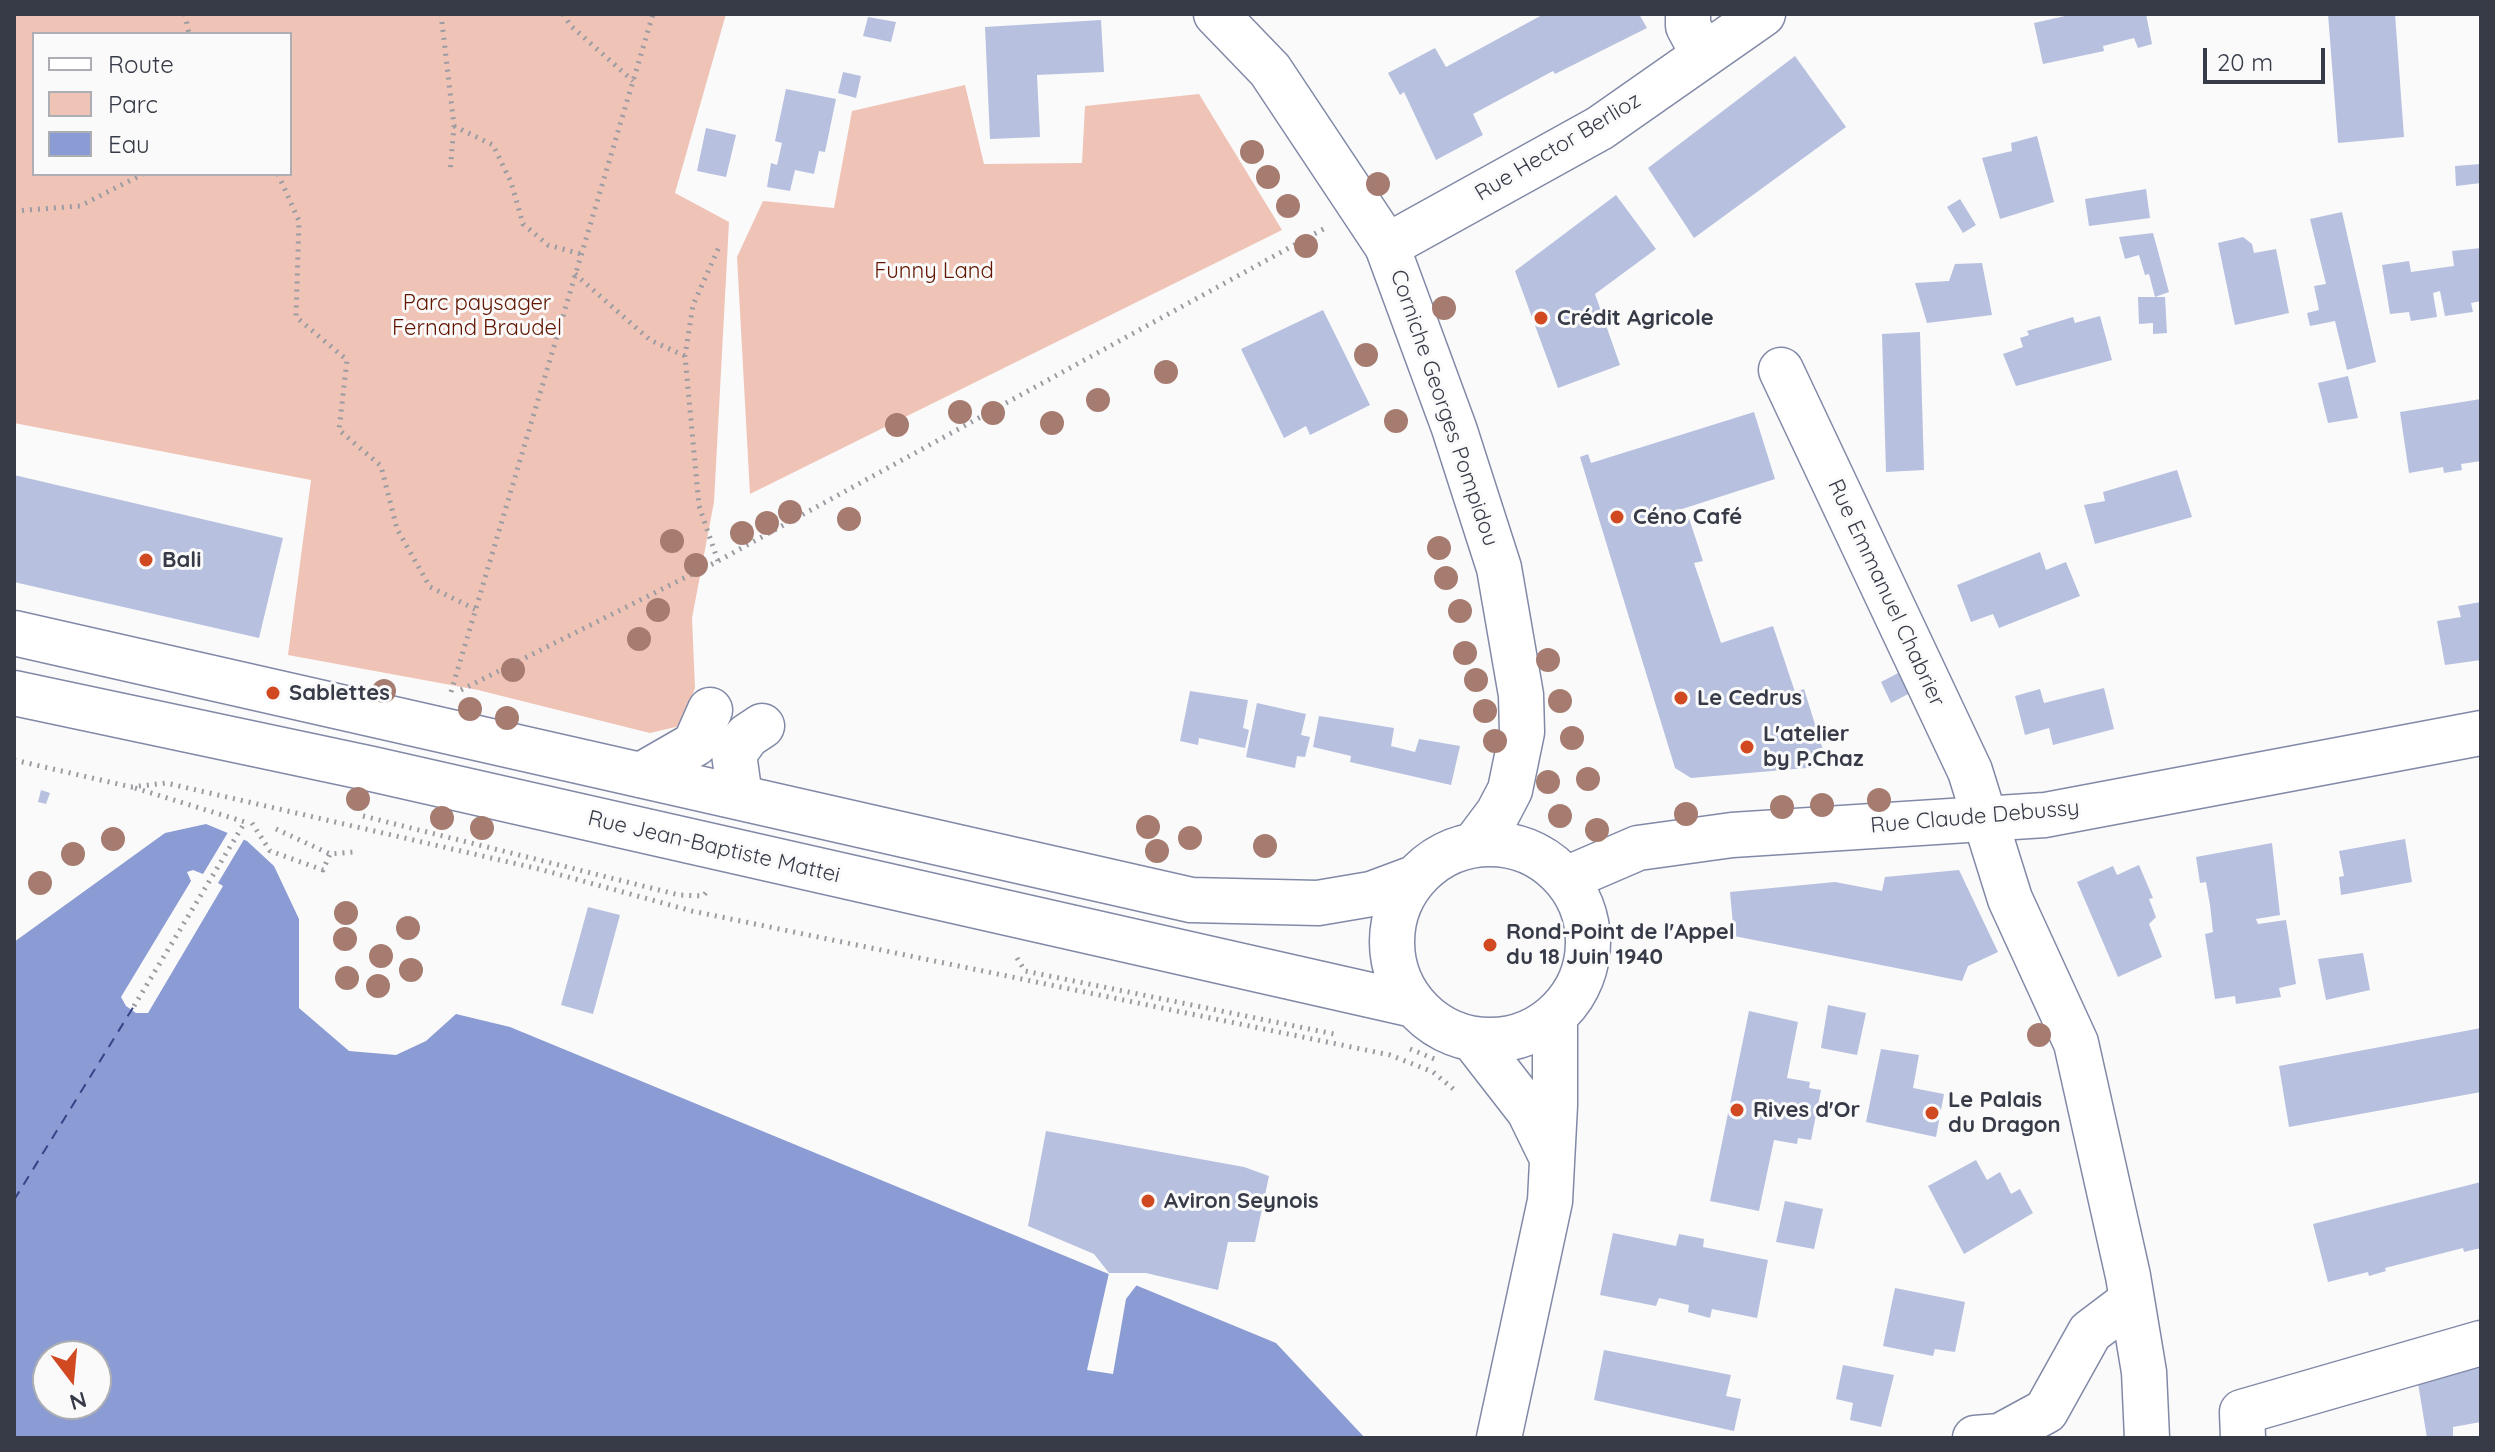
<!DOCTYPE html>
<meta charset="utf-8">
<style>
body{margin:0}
#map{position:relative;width:2495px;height:1452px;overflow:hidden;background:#fafafa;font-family:Quicksand,sans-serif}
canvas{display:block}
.frame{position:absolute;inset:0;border:16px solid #373b48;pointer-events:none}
.legend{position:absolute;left:32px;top:32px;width:260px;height:144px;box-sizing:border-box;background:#fafafa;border:2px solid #acaeb3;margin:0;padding:10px 14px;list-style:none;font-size:24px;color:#373b48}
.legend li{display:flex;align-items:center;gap:16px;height:40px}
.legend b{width:40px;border:2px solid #acaeb3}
.north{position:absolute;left:32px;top:1340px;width:80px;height:80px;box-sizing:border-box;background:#fafafa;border:2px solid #acaeb3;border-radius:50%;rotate:164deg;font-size:22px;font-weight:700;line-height:32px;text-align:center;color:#373b48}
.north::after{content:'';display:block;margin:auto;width:28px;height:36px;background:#d14920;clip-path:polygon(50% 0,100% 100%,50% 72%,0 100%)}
.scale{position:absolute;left:2203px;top:48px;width:122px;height:36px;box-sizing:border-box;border:4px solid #373b48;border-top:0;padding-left:10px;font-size:24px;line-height:28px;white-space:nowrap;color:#373b48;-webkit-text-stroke:6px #fafafa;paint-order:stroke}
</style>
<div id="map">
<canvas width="2495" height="1452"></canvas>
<div class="frame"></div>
<ul class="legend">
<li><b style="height:10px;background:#fff"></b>Route</li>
<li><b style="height:22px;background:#efc3b6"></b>Parc</li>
<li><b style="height:22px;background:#8b9bd3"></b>Eau</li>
</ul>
<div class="north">N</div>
<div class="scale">20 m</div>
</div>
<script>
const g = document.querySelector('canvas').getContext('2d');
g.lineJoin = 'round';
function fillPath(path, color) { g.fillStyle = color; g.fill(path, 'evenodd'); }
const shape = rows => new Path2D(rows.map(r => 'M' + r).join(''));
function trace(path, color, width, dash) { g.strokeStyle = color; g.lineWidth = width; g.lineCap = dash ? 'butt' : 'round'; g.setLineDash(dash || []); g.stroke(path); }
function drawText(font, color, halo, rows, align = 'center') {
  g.font = font + ' Quicksand,sans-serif'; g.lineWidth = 6; g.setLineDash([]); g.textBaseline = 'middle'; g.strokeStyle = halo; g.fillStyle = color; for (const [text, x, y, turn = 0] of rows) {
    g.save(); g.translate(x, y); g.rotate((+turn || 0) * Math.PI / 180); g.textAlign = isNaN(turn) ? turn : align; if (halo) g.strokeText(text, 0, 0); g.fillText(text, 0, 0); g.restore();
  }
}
fillPath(shape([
 [14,14,726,14,675,193,729,222,714,502,692,618,695,688,680,726,650,733,478,690,288,655,311,480,14,423],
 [34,34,290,34,290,174,34,174],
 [965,85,984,164,1082,163,1085,106,1199,94,1282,230,750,494,737,257,763,201,834,208,852,111]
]), '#efc3b6');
fillPath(shape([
 [206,824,247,841,274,866,299,919,299,1008,349,1051,396,1055,426,1041,456,1014,510,1027,1276,1343,1365,1438,14,1438,14,942,165,833],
 [48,1356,96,1356,96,1404,48,1404]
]), '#8b9bd3');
fillPath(shape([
 [230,829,246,836,218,883,223,886,148,1013,136,1013,126,1006,121,997,191,881,187,872,193,870,203,874],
 [1109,1273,1139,1282,1126,1299,1113,1374,1087,1370]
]), '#fafafa');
trace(shape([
 [14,1200,134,1006]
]), '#364388', 2, [10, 8]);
fillPath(shape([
 [1544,14,1639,14,1647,28,1555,74,1553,71,1473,114,1483,135,1436,160,1404,92,1400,95,1388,73,1435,48,1446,67],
 [2074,14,2146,14,2152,44,2138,48,2134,38,2103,46,2104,51,2043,64,2034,23],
 [2328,14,2395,14,2404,137,2338,143],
 [868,17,896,22,891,42,863,36],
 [1101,20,1104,72,1037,75,1040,137,990,139,985,27],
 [1795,56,1846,127,1694,238,1648,168],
 [843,72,861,76,856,98,838,93],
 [786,89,836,99,825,152,819,151,814,174,795,170,790,191,767,187,771,163,777,165,782,143,775,141],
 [706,128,736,135,726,177,697,171],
 [2037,136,2054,202,2000,219,1982,158,2012,151,2011,143],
 [2481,164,2481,183,2456,186,2455,166],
 [2146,189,2150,218,2089,226,2085,199],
 [1616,195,1656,249,1595,294,1620,365,1558,388,1515,271],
 [1960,199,1976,225,1963,233,1947,207],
 [2342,212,2376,362,2347,370,2335,321,2310,326,2307,313,2319,310,2314,286,2326,284,2310,219],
 [2153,233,2169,292,2155,297,2165,297,2167,333,2153,334,2153,323,2139,324,2138,297,2155,297,2149,274,2145,275,2139,255,2125,259,2119,237],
 [2243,237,2252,244,2254,253,2276,249,2289,313,2235,325,2218,243],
 [2481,248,2481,301,2471,303,2473,312,2445,316,2440,291,2433,293,2437,317,2411,321,2409,312,2390,314,2382,265,2409,261,2411,272,2454,266,2452,251],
 [1982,263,1992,315,1927,323,1915,283,1949,281,1955,264],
 [1323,310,1370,405,1310,435,1306,426,1284,438,1241,349],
 [2100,316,2112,360,2016,386,2003,354,2023,347,2020,338,2029,335,2027,331,2073,317,2075,323],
 [1920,332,1924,470,1886,472,1882,334],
 [2348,376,2358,418,2328,423,2318,383],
 [2481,399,2481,461,2461,464,2462,470,2444,473,2443,467,2409,473,2400,412],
 [1754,412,1775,479,1679,510,1681,514,1687,512,1703,561,1694,563,1721,643,1773,626,1795,692,1804,689,1823,750,1813,750,1818,767,1691,778,1675,768,1580,457,1588,454,1591,463],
 [2177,470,2192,517,2095,544,2084,505,2105,501,2103,492],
 [14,475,283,538,259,638,14,582],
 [2040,552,2046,570,2066,562,2080,596,1999,628,1993,614,1971,622,1957,585],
 [2481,602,2481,660,2445,665,2437,621,2461,617,2458,606],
 [1902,671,1912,692,1891,703,1881,682],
 [2104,688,2114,729,2053,745,2049,728,2025,735,2015,696,2040,689,2044,703],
 [1190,691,1248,700,1243,728,1249,730,1245,748,1199,738,1198,745,1180,741],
 [1257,703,1306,714,1301,735,1310,737,1305,757,1297,756,1295,768,1246,757],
 [1319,716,1394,728,1391,746,1415,752,1419,739,1460,746,1451,785,1350,762,1351,756,1313,747],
 [41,790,50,793,46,804,38,802],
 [2405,839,2412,882,2341,895,2339,877,2344,876,2339,851],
 [2272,843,2280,915,2256,919,2258,924,2286,920,2296,984,2279,988,2281,997,2236,1004,2235,996,2215,999,2205,934,2213,932,2210,905,2206,882,2200,883,2196,857],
 [2139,865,2153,898,2149,899,2156,917,2149,924,2162,957,2118,977,2077,882,2113,866,2117,875],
 [1959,870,1998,952,1968,966,1962,981,1734,936,1730,892,1835,882,1882,891,1885,877],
 [588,907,620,915,593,1014,561,1005],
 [2363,953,2370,990,2326,1000,2318,959],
 [1828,1005,1866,1013,1857,1055,1821,1048],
 [1749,1011,1798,1022,1787,1078,1810,1082,1809,1088,1821,1090,1811,1140,1798,1138,1797,1144,1774,1140,1759,1211,1710,1201],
 [2481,1028,2481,1092,2289,1127,2279,1066],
 [1881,1049,1919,1055,1913,1088,1944,1094,1936,1137,1866,1122],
 [1046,1131,1244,1167,1269,1176,1255,1242,1228,1242,1218,1290,1146,1273,1109,1273,1094,1254,1028,1226],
 [1976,1160,1987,1180,2000,1172,2011,1194,2020,1189,2033,1213,1964,1254,1928,1186],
 [2481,1182,2481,1248,2464,1252,2463,1248,2385,1268,2386,1271,2369,1276,2368,1272,2328,1282,2313,1224],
 [1785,1201,1823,1209,1814,1249,1776,1242],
 [1613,1233,1676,1246,1679,1234,1704,1239,1703,1247,1768,1260,1757,1318,1712,1309,1710,1318,1688,1312,1689,1305,1659,1298,1656,1306,1600,1295],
 [1895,1288,1965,1302,1955,1352,1935,1349,1933,1356,1883,1346],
 [1604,1350,1731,1375,1726,1396,1741,1399,1734,1431,1594,1400],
 [2481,1358,2481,1422,2453,1427,2453,1436,2427,1438,2417,1377],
 [1843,1365,1894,1375,1881,1427,1850,1420,1853,1403,1836,1399]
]), '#b7c0df');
const minor = shape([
 [1688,14,1688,26,1703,54],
 [1387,246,1600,128,1763,14],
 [1781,370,1970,771,2010,899,2076,1043,2128,1276,2144,1372,2147,1438],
 [641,775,695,744,710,710],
 [740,797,734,754,747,736,762,726],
 [1975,1438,2000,1436,2046,1411,2090,1332,2131,1301],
 [2243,1438,2242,1412,2481,1343]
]);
const major = shape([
 [1216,14,1270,70,1387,246,1454,428,1499,568,1521,695,1522,732,1510,790,1498,813,1474,845],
 [14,633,1191,900,1318,903,1371,894,1414,878],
 [14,693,372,769,1414,1005],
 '1392 942a98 98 0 1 1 196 0a98 98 0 1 1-196 0Z',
 [1566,879,1638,848,1732,835,2045,815,2481,733],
 [1473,1039,1529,1111,1552,1158],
 [1499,1438,1550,1201,1555,1105,1555,1016]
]);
trace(minor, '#8189a7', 47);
trace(major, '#8189a7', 47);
trace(shape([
 [185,14,189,34],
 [441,14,454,126,450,173],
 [563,14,571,26,633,81],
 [454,126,493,145,511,182,523,224,548,245,581,254],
 [278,174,299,221,296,317,347,360,339,430,381,466,397,529,430,587,475,609],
 [14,211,80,206,143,174],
 [575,274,650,340,685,356],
 [718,561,699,506,685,356,693,305,719,247],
 [461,690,718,561,1327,227],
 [451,692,653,14],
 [14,760,131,787,166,783,539,869,692,911,1390,1055,1433,1072,1457,1092],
 [363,816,679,895,703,896,709,889],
 [252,823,270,851,323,870,330,854],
 [276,829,330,854,354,852],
 [1017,958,1025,971,1334,1034],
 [134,1006,245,822,135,788],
 [1410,1049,1437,1060]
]), '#9a9ca2', 5, [2, 6]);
trace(minor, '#fff', 44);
trace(major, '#fff', 44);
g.fillStyle = '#a67c70';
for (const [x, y] of [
 [1252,152],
 [1268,177],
 [1378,184],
 [1288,206],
 [1306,246],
 [1444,308],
 [1366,355],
 [1166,372],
 [1098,400],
 [960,412],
 [993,413],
 [1396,421],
 [1052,423],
 [897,425],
 [790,512],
 [849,519],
 [767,523],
 [742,533],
 [672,541],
 [1439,548],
 [696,565],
 [1446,578],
 [658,610],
 [1460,611],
 [639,639],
 [1465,653],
 [1548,660],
 [513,670],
 [1476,680],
 [384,691],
 [1560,701],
 [470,709],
 [1485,711],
 [507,718],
 [1572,738],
 [1495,741],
 [1588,779],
 [1548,782],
 [358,799],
 [1879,800],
 [1822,805],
 [1782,807],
 [1686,814],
 [1560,816],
 [442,818],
 [1148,827],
 [482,828],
 [1597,830],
 [1190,838],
 [113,839],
 [1265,846],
 [1157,851],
 [73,854],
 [40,883],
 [346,913],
 [408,928],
 [345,939],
 [381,956],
 [411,970],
 [347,978],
 [378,986],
 [2039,1035]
]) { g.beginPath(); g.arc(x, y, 12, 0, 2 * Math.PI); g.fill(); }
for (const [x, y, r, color] of [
 [1541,318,8,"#d14920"],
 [1617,517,8,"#d14920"],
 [146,560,8,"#d14920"],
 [273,693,8,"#d14920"],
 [1681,698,8,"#d14920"],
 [1747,747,8,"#d14920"],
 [1490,945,8,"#d14920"],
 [1737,1110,8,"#d14920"],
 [1932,1113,8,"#d14920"],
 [1148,1201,8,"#d14920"]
]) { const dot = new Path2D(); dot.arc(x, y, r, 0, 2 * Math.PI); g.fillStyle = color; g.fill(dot); trace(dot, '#fafafa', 3); }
drawText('22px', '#373b48', '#fafafa', [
 ["Rue Hector Berlioz",1558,147,-31],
 ["Corniche Georges Pompidou",1444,408,71],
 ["Rue Emmanuel Chabrier",1886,593,65],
 ["Rue Claude Debussy",1975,817,-5],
 ["Rue Jean-Baptiste Mattei",714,847,13]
]);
drawText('22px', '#621500', '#fafafa', [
 ["Funny Land",934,271],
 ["Parc paysager",477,303],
 ["Fernand Braudel",477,328]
]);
drawText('bold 22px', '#373b48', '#fafafa', [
 ["Crédit Agricole",1557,318],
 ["Céno Café",1633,517],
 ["Bali",162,560],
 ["Sablettes",289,693],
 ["Le Cedrus",1697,698],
 ["L'atelier",1763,734],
 ["by P.Chaz",1763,759],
 ["Rond-Point de l'Appel",1506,932],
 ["du 18 Juin 1940",1506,957],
 ["Le Palais",1948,1100],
 ["du Dragon",1948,1125],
 ["Rives d'Or",1753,1110],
 ["Aviron Seynois",1164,1201]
], 'left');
</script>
